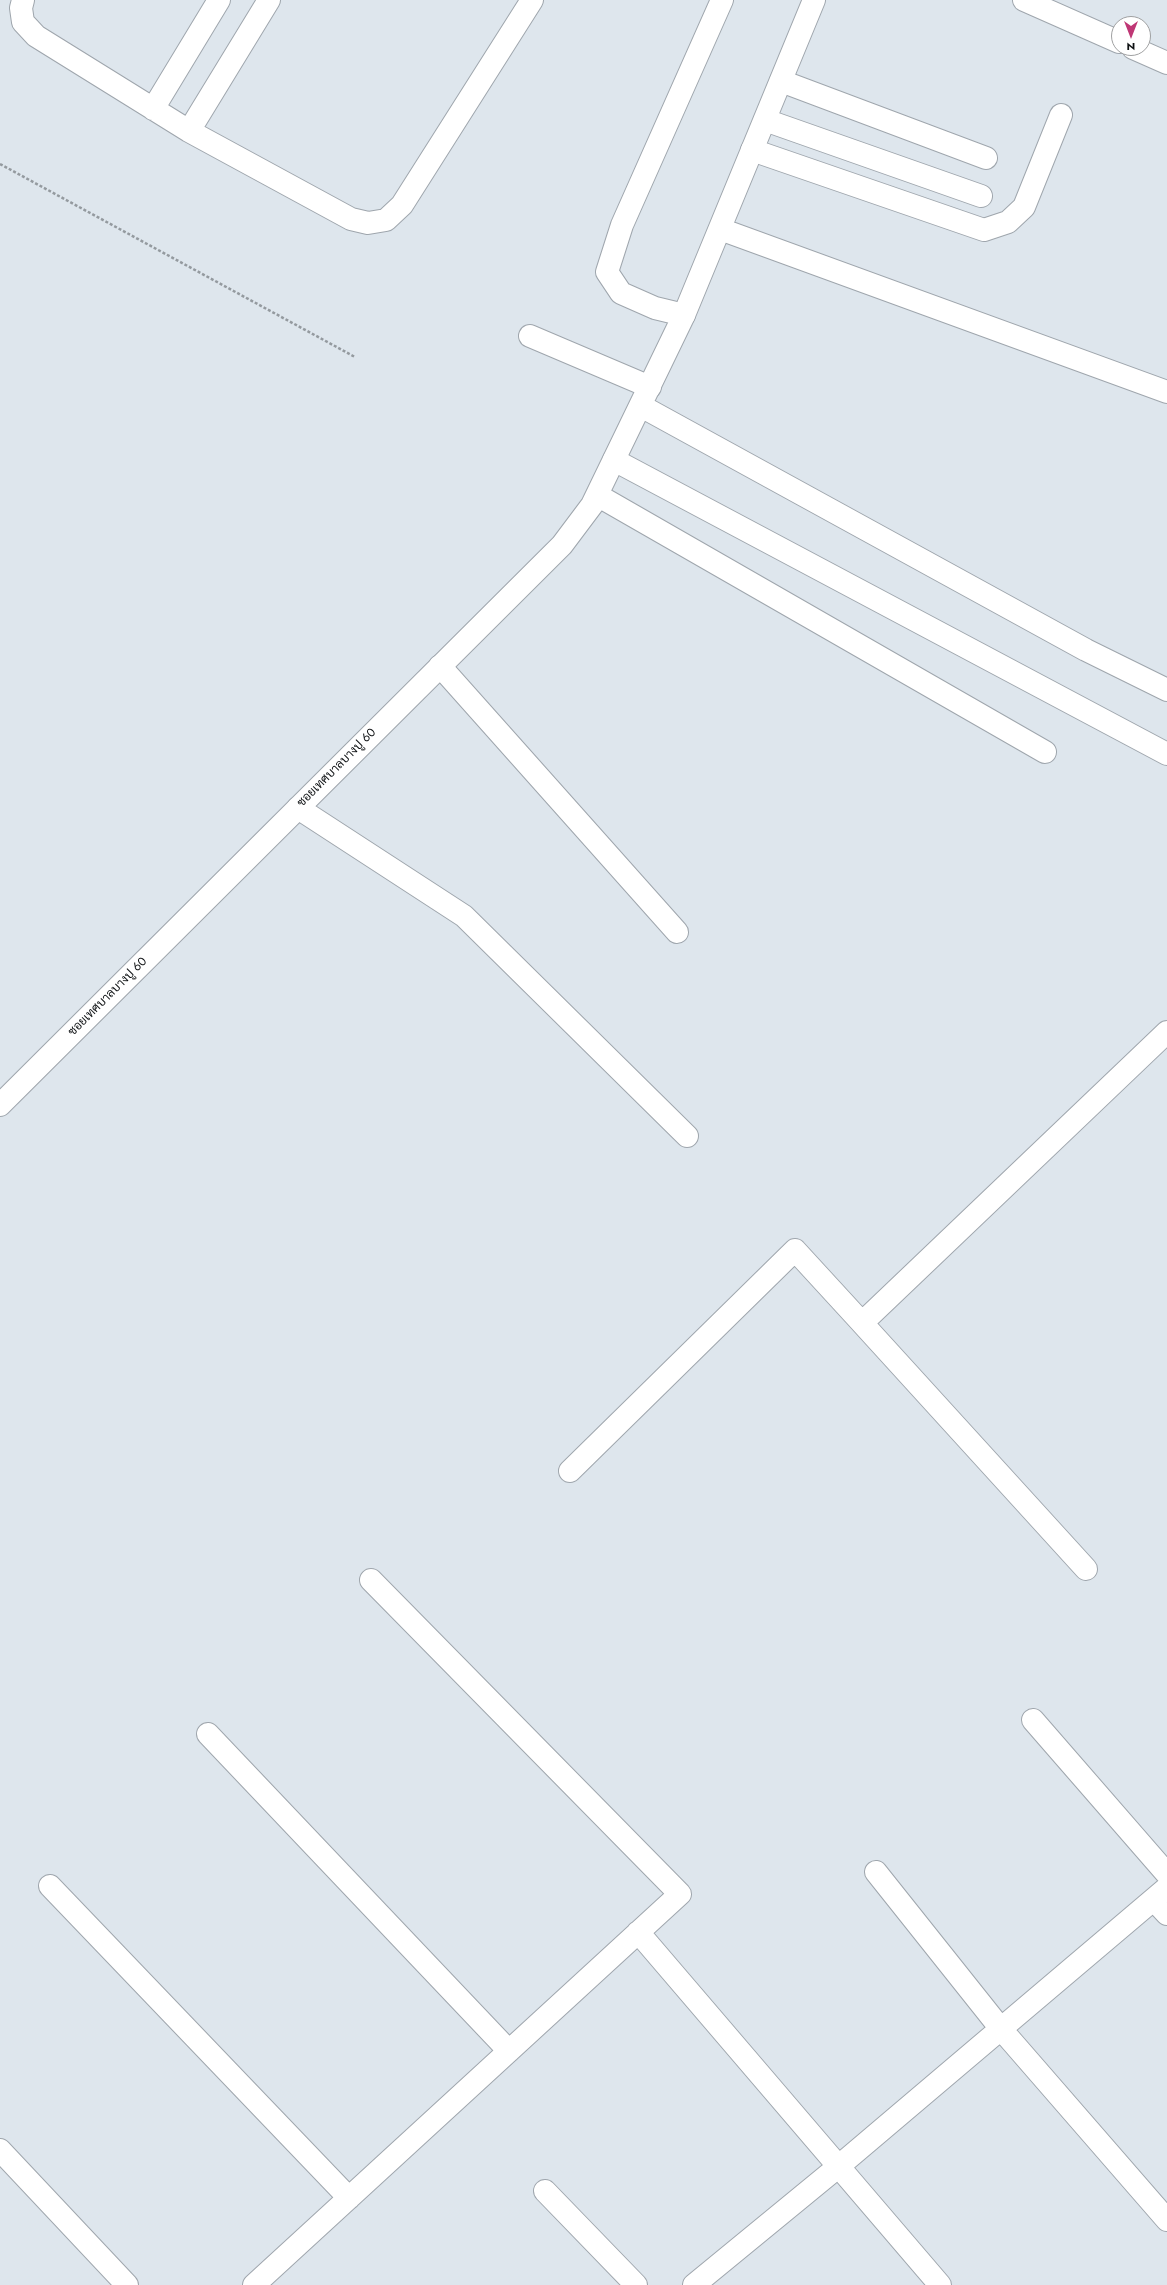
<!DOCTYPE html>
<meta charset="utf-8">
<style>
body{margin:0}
#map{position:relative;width:1167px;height:2285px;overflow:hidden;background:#dee6ed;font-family:Jost,sans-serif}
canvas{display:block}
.north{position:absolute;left:1111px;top:16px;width:40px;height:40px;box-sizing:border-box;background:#fff;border:1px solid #9fa0a1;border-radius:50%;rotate:180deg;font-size:11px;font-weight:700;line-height:16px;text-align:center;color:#0e1113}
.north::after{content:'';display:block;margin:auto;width:14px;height:18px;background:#bf3775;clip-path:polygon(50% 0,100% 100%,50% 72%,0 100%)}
</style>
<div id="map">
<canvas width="1167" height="2285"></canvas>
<div class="north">N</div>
</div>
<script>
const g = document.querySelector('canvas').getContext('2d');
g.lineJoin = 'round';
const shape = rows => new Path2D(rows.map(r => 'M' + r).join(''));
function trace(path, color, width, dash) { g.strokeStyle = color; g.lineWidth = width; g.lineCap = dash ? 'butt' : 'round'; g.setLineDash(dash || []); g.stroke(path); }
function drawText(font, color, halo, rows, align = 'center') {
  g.font = font + ' Jost,Sarabun,sans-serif'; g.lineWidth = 3; g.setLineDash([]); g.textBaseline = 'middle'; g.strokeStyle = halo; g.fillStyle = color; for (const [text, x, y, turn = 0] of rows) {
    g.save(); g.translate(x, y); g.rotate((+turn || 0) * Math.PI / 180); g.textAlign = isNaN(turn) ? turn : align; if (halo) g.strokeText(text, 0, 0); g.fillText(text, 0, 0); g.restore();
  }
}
const service = shape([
 [23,0,21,8,23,22,36,36,189,131,351,219,368,223,386,220,402,205,532,0],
 [1024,0,1119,42],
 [1133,48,1167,63],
 [781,81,986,158],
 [153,109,219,0],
 [765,120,981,196],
 [189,131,269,0],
 [752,150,984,230,1008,222,1024,207,1061,115],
 [684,315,655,308,621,293,607,272,622,225,722,0],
 [530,336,650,387],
 [614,460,1167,754],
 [440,666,677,932],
 [298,808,464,916,687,1136],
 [862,1323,1086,1569],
 [570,1471,795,1250,862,1323,1167,1032]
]);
const minor = shape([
 [720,229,1167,392],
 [641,406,1086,650,1167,690],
 [597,495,1045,752],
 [0,1105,562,545,592,505,684,315,814,0],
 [1033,1720,1167,1874],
 [208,1734,509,2051],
 [876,1872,1001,2029,1167,2220],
 [50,1886,349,2198],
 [1154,1900,1167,1914],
 [638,1932,940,2285],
 [0,2150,127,2285],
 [545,2191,636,2285],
 [254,2285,680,1894,371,1580],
 [694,2285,839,2166,1167,1888]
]);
trace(service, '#9fa6ad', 24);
trace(minor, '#9fa6ad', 24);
trace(shape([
 [0,164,355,357]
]), '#949a9f', 2.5, [3, 2]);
trace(service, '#fff', 22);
trace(minor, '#fff', 22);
drawText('12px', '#0e1113', '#fff', [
 ["ซอยเทศบาลบางปู 60",337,768,-45],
 ["ซอยเทศบาลบางปู 60",108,997,-45]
]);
</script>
